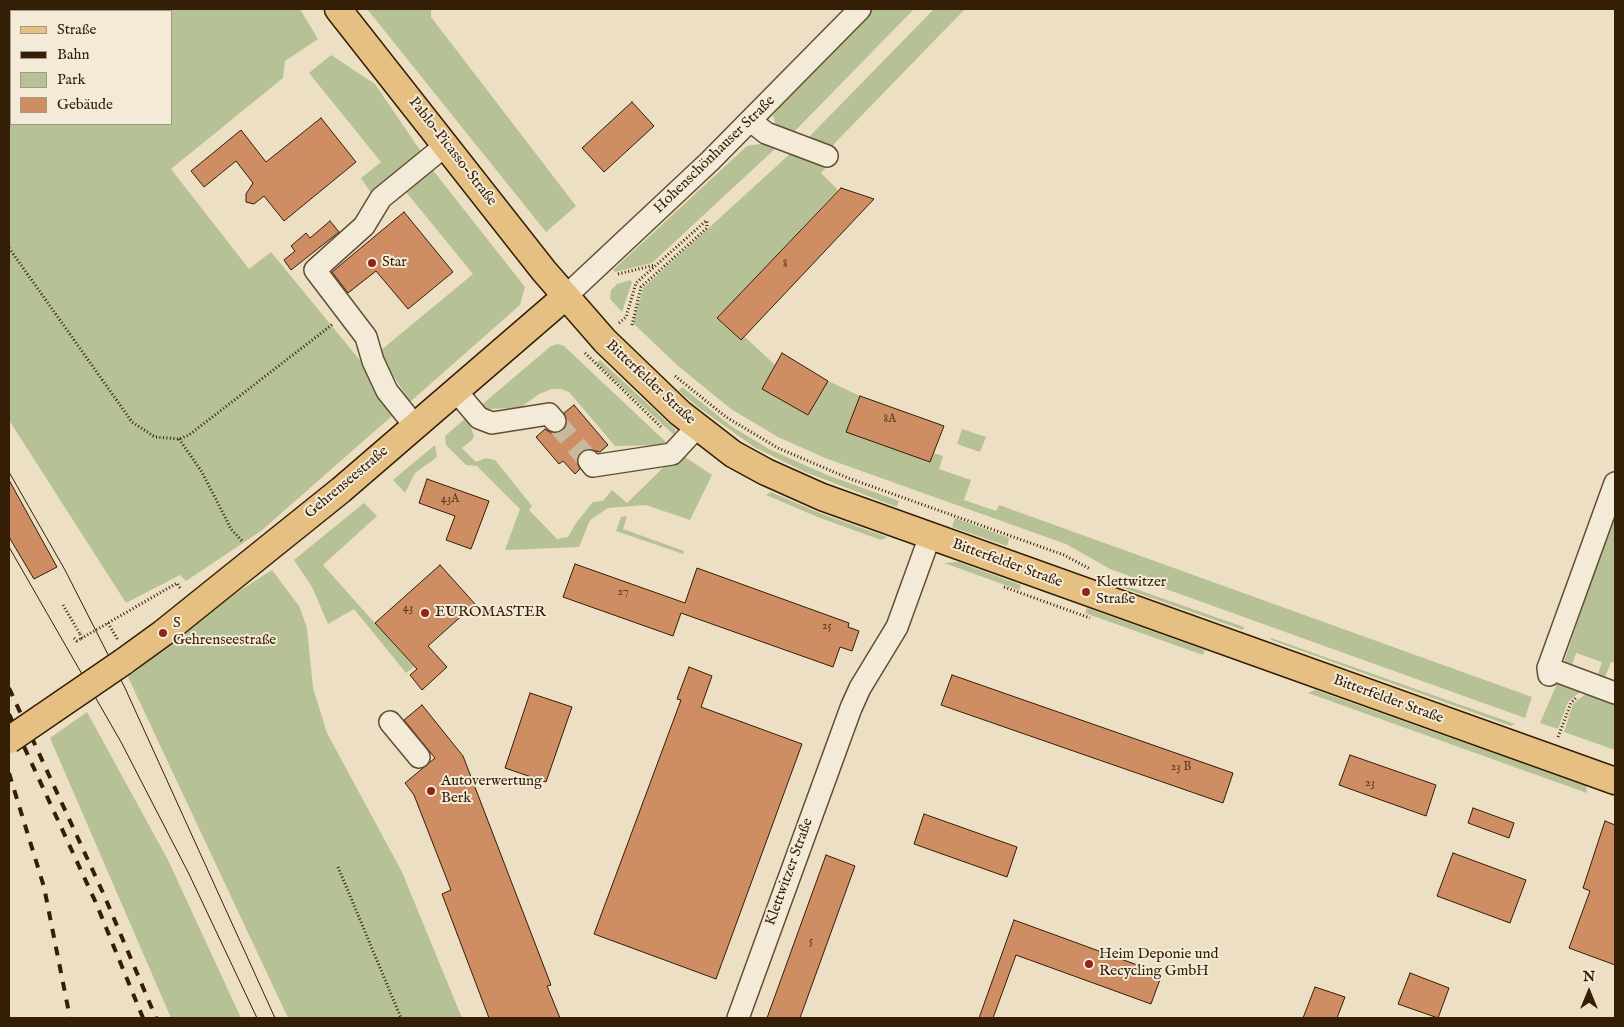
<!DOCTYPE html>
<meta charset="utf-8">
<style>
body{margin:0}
#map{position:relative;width:1624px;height:1027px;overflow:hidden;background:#eddfc3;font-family:"IM FELL English",serif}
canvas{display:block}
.frame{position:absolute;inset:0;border:10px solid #341e05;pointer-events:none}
.legend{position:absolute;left:10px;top:10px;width:162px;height:115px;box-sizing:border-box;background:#f3ead8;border:1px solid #a79884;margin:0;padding:6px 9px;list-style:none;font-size:15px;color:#341e05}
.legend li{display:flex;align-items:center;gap:10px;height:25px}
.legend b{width:25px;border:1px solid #a79884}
.north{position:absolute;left:1564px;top:967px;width:50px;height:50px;-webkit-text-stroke:4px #f3ead8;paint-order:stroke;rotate:0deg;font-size:14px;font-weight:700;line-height:20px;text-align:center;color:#341e05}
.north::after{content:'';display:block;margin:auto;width:18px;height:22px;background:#341e05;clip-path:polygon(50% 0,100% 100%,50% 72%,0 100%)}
</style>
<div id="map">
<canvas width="1624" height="1027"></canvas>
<div class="frame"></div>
<ul class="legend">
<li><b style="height:6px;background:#e6c082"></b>Straße</li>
<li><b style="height:6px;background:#341e05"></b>Bahn</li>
<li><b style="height:14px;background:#b6c295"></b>Park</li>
<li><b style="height:14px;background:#ce8d62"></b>Gebäude</li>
</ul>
<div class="north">N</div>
</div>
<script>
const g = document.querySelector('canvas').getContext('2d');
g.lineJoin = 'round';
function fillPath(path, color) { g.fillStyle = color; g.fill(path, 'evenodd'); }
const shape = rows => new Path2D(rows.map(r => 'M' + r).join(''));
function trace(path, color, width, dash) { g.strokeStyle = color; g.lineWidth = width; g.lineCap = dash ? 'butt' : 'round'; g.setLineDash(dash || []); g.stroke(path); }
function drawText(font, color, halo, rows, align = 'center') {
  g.font = font + ' "IM FELL English",serif'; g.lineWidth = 4; g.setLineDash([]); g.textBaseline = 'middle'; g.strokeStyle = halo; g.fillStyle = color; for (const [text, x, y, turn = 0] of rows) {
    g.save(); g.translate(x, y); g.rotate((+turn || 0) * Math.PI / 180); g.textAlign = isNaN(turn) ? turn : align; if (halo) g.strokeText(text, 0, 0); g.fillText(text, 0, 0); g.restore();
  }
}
fillPath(shape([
 [9,9,300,9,318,39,285,61,283,78,171,169,249,269,271,252,363,364,393,415,261,531,186,581,180,575,126,603,9,420],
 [11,11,171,11,171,124,11,124],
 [367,9,431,9,431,17,576,206,546,232],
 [872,9,914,9,792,134,777,130,773,115,815,67],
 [934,9,965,9,831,147,806,140],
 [331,55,375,84,422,153,371,193,361,178,381,162,309,73],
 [766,143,777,147,652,263,615,272,613,270,747,146],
 [792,152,827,166,821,173,838,190,717,318,740,340,744,336,775,365,762,389,808,415,828,381,860,396,847,432,930,462,934,453,943,456,939,469,971,480,964,500,996,511,999,505,1532,697,1525,718,1110,569,1066,544,825,458,778,437,731,409,677,365,633,323,643,288],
 [432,169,525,287,520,305,410,402,389,369,380,351,473,274,406,192,409,187],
 [630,280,632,282,622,312,610,299,611,290,617,284],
 [558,344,564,346,669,445,615,446,569,392,561,389,552,389,539,394,520,408,481,409,479,407,551,346],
 [600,360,676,430,674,435,596,363],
 [682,387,731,426,769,449,827,475,899,501,897,507,805,472,754,447,698,407,679,391],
 [467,417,474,436,472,440,462,448,476,462,486,458,495,460,532,506,529,510,557,539,568,537,576,523,593,502,603,501,612,490,627,503,669,462,682,455,712,475,690,520,646,505,608,508,590,520,579,547,505,550,520,509,477,466,466,465,446,445,445,436],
 [962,429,986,437,980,452,957,444],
 [435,445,437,457,415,473,405,493,393,480],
 [771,492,817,512,887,537,881,540,820,518,766,495],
 [364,503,377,516,323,565,414,667,406,673,354,609,328,624,312,587,294,560],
 [1615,511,1615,663,1611,662,1605,677,1598,674,1602,662,1576,653,1572,665,1564,662],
 [627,516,623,529,684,551,683,554,616,531,621,517],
 [955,518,1009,538,1007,546,952,527],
 [958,562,1021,585,1019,590,944,563],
 [272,570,299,606,307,628,313,688,327,733,402,872,462,1018,288,1018,128,677,236,593],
 [1107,579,1244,627,1244,628,1243,630,1106,582],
 [1087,608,1205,650,1203,655,1085,613],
 [1271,638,1515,724,1511,726,1271,640],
 [1559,679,1585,688,1568,702,1558,729,1540,723],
 [1315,690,1586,786,1587,793,1308,693],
 [1591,690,1615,698,1615,750,1564,732,1573,704],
 [87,712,168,860,241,1018,171,1018,50,738]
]), '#b6c295');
const building = shape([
 [632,102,654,126,604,172,582,148,632,102],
 [321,118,356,162,284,221,264,196,254,204,246,202,246,194,253,183,236,161,204,187,191,171,241,130,266,162,321,118],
 [841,188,874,199,741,340,717,318,841,188],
 [404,212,453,272,408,309,376,271,348,293,332,272,404,212],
 [330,221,339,232,291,270,284,260,295,251,291,246,306,233,310,238,330,221],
 [782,353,828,381,808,415,762,389,782,353],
 [860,396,944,426,930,462,846,432,860,396],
 [574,405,608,445,600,452,588,449,581,452,577,462,580,469,575,474,563,461,559,464,536,437,545,429,551,433,563,431,567,425,564,413,574,405],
 [427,479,489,501,471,549,446,540,455,516,419,503,427,479],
 [9,480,57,567,34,579,9,537,9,480],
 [575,564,685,603,697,568,849,623,848,627,859,631,852,651,840,647,833,667,681,613,673,636,563,597,575,564],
 [440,565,475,604,428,646,447,667,422,690,410,675,417,669,375,623,440,565],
 [689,667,712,676,701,707,802,744,716,979,594,934,681,700,677,699,689,667],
 [952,675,1233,773,1223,803,941,705,952,675],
 [530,693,572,707,546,782,505,768,530,693],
 [422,705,463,756,551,985,547,986,560,1018,489,1018,442,894,451,890,414,795,405,783,435,758,404,720,422,705],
 [1350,755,1436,785,1426,816,1339,785,1350,755],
 [1473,808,1514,823,1509,838,1468,823,1473,808],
 [924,814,1017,847,1007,877,914,844,924,814],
 [1605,821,1615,825,1615,965,1569,948,1590,891,1583,888,1605,821],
 [1453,853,1526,880,1510,923,1437,896,1453,853],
 [826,855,855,866,800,1018,767,1018,826,855],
 [1014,920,1162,974,1151,1004,1016,955,993,1018,979,1018,1014,920],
 [1410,973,1449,988,1438,1018,1398,1004,1410,973],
 [1315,987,1345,997,1337,1018,1303,1018,1315,987]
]);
fillPath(building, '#ce8d62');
trace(building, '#341e05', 1);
trace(shape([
 [555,421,589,461]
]), '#c8b89d', 21, [21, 11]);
const minor = shape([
 [751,121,766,133,827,156],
 [566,296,710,161,860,9],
 [456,391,479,418,492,423,549,414,555,421],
 [415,426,387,391,373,361,366,337,315,270,364,226,381,198,446,145],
 [589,461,593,466,672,454,697,427],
 [1548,668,1615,693],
 [1549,675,1548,668,1615,483],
 [390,722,419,757],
 [738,1018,851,708,860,688,897,627,930,536]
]);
const major = shape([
 [338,9,544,271,605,341,680,413,733,454,766,472,822,497,1615,781],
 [123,662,163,633,341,490,566,296]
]);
trace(minor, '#624e34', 24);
trace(major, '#341e05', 29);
trace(shape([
 [9,248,132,422,155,437,179,439,189,435,333,324],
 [618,274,655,265],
 [619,323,626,317,636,283,707,220],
 [632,325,641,287,707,228,707,220],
 [585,353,661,427],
 [675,376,726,417,778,448,848,478,1064,555,1090,569],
 [179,439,202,472,231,529,243,542],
 [1004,587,1090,618],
 [63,605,80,634],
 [108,623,118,640],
 [74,638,77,641,82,638],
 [1558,737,1571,703,1576,698],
 [338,867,401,1018]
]), '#341e05', 3, [1, 2.5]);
trace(minor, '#f3ead8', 21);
trace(major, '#e6c082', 26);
trace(shape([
 [9,472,65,570,125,688,275,1018],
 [9,547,121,742,189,874,257,1018]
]), '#341e05', 1);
trace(shape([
 [9,688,104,895,156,1018],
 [9,714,96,903,143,1018],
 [9,773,44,887,70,1018]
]), '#341e05', 4, [9, 9]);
const majorBridge = shape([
 [9,740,123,662]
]);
trace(majorBridge, '#341e05', 29, []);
trace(shape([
 [80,634,82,638,177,583,180,588]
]), '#341e05', 3, [1, 2.5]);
trace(majorBridge, '#e6c082', 26);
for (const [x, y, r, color] of [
 [372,263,5,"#8f2418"],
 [1086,592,5,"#8f2418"],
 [425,613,5,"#8f2418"],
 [163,633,5,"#8f2418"],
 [431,791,5,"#8f2418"],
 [1089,964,5,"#8f2418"]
]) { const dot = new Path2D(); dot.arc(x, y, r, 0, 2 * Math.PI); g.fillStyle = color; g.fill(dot); trace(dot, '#f3ead8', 2); }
drawText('12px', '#5a3a1c', null, [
 ["8",785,265],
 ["8A",890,420],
 ["43A",450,500],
 ["27",623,593],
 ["43",408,609],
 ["25",827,627],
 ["23 B",1181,768],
 ["23",1370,784],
 ["5",811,942]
]);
drawText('15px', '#341e05', '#f3ead8', [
 ["Pablo-Picasso-Straße",452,152,52],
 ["Hohenschönhauser Straße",715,155,-44],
 ["Bitterfelder Straße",650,383,43],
 ["Gehrenseestraße",347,483,-40],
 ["Bitterfelder Straße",1007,564,20],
 ["Bitterfelder Straße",1388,700,20],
 ["Klettwitzer Straße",790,872,-70]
]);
drawText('15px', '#341e05', '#f3ead8', [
 ["Star",382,263],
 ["Klettwitzer",1096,583],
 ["Straße",1096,600],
 ["EUROMASTER",435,613],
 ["S",173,624],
 ["Gehrenseestraße",173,641],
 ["Autoverwertung",441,782],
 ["Berk",441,799],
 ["Heim Deponie und",1099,955],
 ["Recycling GmbH",1099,972]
], 'left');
</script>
